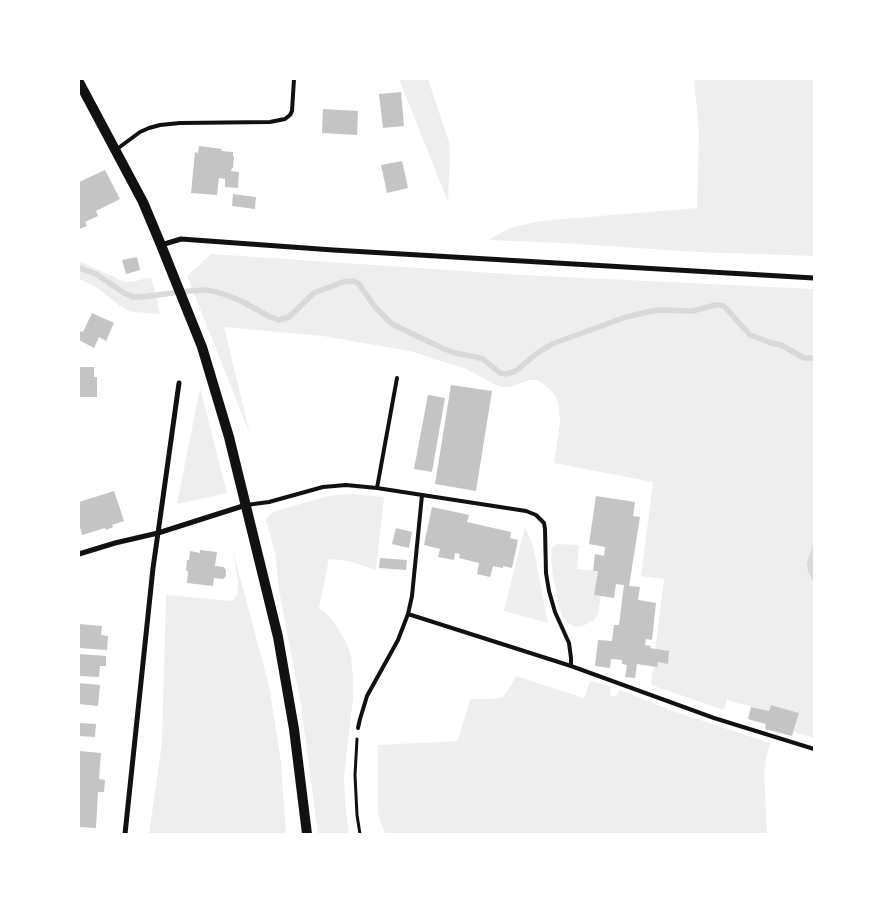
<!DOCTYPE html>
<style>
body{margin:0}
#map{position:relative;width:893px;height:913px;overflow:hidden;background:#fff;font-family:"IBM Plex Sans",sans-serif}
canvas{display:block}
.frame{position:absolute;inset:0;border:80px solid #fff;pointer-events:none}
</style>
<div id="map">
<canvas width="893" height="913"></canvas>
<div class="frame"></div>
</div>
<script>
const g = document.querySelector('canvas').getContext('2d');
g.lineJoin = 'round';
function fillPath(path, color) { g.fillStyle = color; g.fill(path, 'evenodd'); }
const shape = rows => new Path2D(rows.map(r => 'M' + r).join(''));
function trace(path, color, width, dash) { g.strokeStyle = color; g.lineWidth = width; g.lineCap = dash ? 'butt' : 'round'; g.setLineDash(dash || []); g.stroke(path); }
fillPath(shape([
 [399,79,428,79,449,142,450,156,448,202],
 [694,79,814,79,814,256,697,252,562,243,488,240,510,228,540,221,697,208,699,132],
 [211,254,523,275,814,289,814,738,794,732,799,713,772,705,769,711,727,700,724,710,651,685,664,579,641,576,653,482,554,463,560,423,559,406,555,395,544,384,537,380,530,380,510,387,500,387,466,369,410,351,323,336,224,327,250,434,187,276],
 [79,261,120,280,127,282,136,281,151,277,157,298,160,314,134,312,127,310,120,306,95,286,79,279],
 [200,388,227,493,177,504],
 [352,494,384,497,376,570,349,561,329,559,319,608,324,611,334,622,346,642,351,656,353,677,353,698,344,776,345,802,349,834,318,834,301,705,279,590,275,552,266,520,270,514,276,511,328,496],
 [525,527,533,546,548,623,504,611],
 [557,544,579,545,577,569,598,571,594,595,601,596,598,614,595,619,583,626,576,627,569,624,563,618,559,606,553,576,551,557,552,548],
 [233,551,269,686,272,704,281,762,286,834,149,834,162,743,166,595,233,601,237,594,238,583],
 [516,676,584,698,590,681,595,682,611,687,610,695,612,696,616,696,620,690,673,711,770,743,766,759,764,775,767,834,386,834,380,821,378,813,378,745,458,741,470,699,493,699,503,697,510,687]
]), '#eee');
fillPath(shape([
 [814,541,814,583,808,572,807,564,809,556]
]), '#d9d9d9');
trace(shape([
 [79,268,96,274,124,293,133,297,141,297,189,291,205,290,217,292,232,297,245,303,268,316,279,320,289,317,314,293,343,282,354,281,359,284,375,307,392,324,442,348,455,353,476,357,483,359,500,373,506,374,516,371,536,354,552,344,626,317,652,311,663,310,692,311,716,305,719,305,724,306,750,335,771,343,781,345,804,358,814,358]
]), '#d9d9d9', 5.5);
fillPath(shape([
 [401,92,404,126,383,128,379,94],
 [323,109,358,111,357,135,322,133],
 [199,146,222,149,221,151,233,152,233,156,234,156,233,168,232,168,231,171,239,172,238,188,225,187,225,179,219,178,217,195,191,193,195,152,198,153],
 [402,161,408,188,387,193,381,165],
 [105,170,120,199,96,211,98,216,85,222,87,226,79,229,79,182],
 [233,194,256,197,255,209,232,206],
 [137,257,140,270,126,274,122,260],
 [92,313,114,323,106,341,99,337,94,348,79,340,79,331,83,332],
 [79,367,94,367,94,377,97,377,97,397,79,397],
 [451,385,492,391,476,491,435,484],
 [428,395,445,398,432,472,414,469],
 [114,491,124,521,112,525,113,527,106,530,105,528,82,535,79,523,79,502],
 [596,496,635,502,633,516,640,517,629,586,640,587,638,600,656,603,652,640,646,639,645,645,651,646,650,648,669,651,668,664,658,662,657,667,637,664,635,678,625,677,627,665,622,664,622,660,611,659,610,668,595,666,598,640,612,641,614,625,619,625,624,585,616,584,614,598,594,595,598,571,593,571,595,554,604,556,605,547,589,544],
 [432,507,469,515,467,522,511,532,510,538,518,540,512,568,503,566,503,568,493,566,490,577,477,574,479,563,459,558,460,554,455,553,454,560,438,557,440,549,424,545],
 [396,528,412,532,409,548,392,544],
 [200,550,217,552,215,566,224,567,226,571,226,576,223,579,214,578,213,586,187,583,188,571,186,571,187,560,189,560,190,551,200,553],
 [380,558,407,560,406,570,379,568],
 [79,624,102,626,101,635,108,636,107,650,79,648],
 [79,654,106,656,106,666,100,666,99,677,79,676],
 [79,683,100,685,98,706,79,704],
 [771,705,799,713,792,736,765,729,766,724,748,719,751,707,769,711],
 [79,723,96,724,95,737,79,736],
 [79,751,101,753,99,779,105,780,104,792,98,792,96,828,79,827]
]), '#c4c4c4');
trace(shape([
 [357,739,355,775,357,815,360,834]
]), '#111', 3);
trace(shape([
 [117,149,140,132,149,128,160,125,180,123,270,122,285,119,290,115,292,111,294,79],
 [377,488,526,511,536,515,544,523,545,529,546,573,549,591,555,612,569,643,571,658,571,666,714,718,814,749],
 [246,505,269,502,323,487,346,485,377,488,397,378],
 [408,614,412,596,422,495],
 [358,728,360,719,367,696,398,640,408,614,571,666]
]), '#111', 4);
trace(shape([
 [161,245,181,239,333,250,814,278],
 [79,554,115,543,158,533,179,383],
 [125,834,153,568,158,533,246,505]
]), '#111', 5);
trace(shape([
 [79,82,143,202,161,245,202,347,229,437,278,637,294,729,307,834]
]), '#111', 10);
</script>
